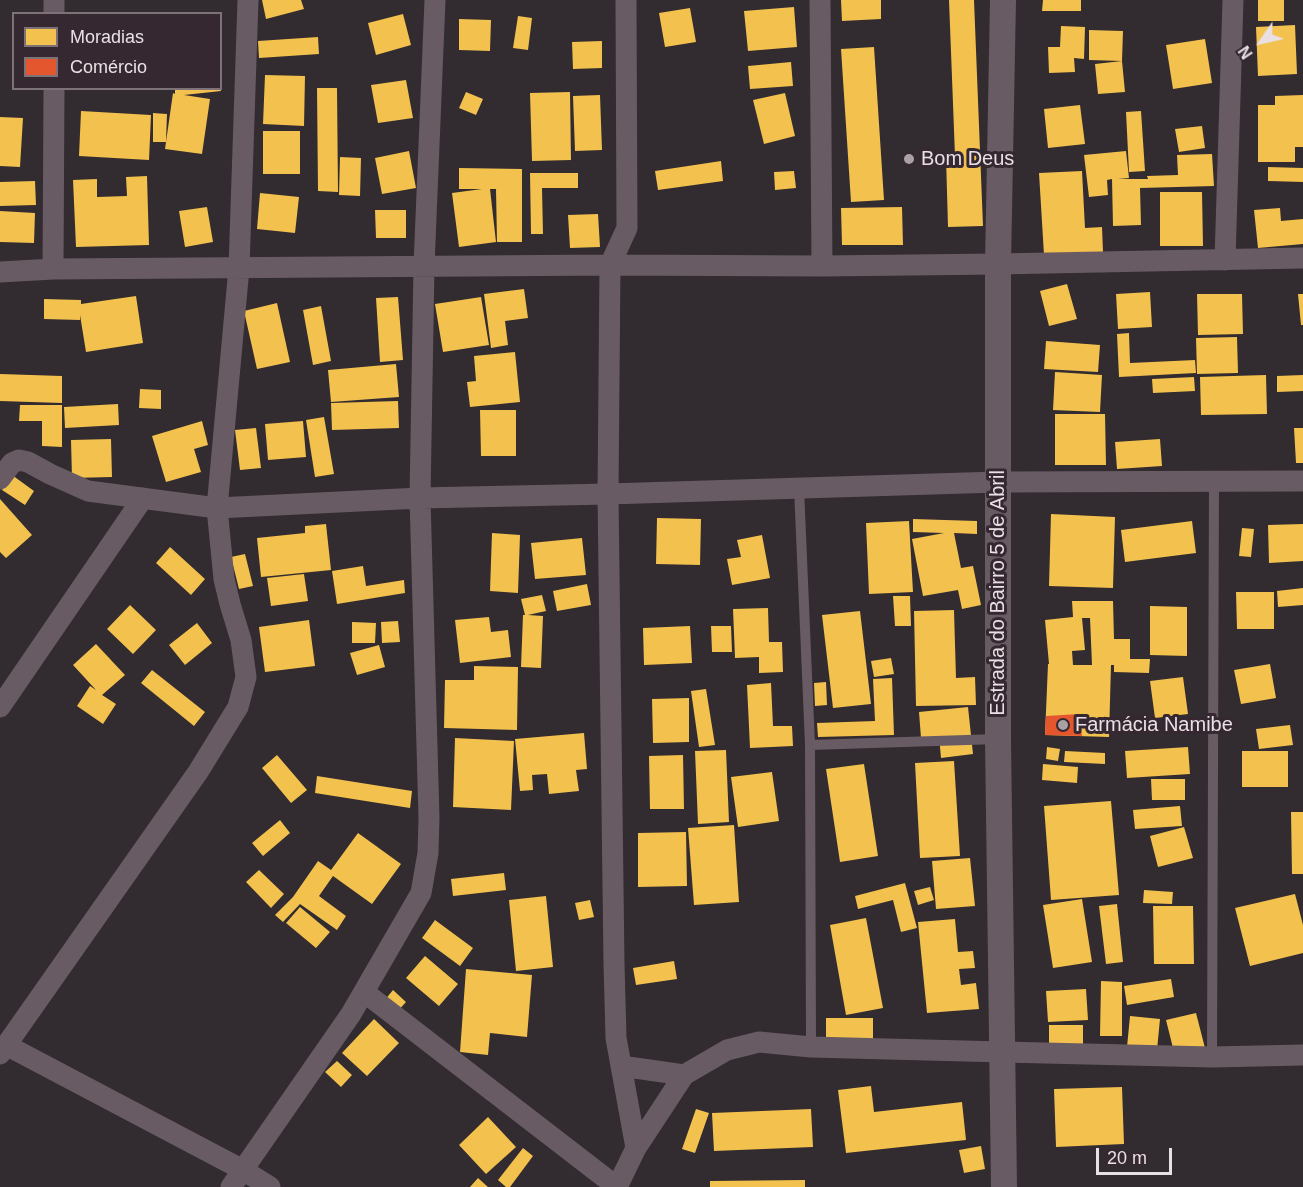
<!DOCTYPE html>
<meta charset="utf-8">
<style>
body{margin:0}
#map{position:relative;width:1303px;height:1187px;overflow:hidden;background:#322b2f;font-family:Arial,sans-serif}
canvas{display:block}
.legend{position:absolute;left:12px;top:12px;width:210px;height:78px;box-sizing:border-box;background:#352830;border:2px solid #7d7278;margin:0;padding:8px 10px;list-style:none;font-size:18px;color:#e9e0e5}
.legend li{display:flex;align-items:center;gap:12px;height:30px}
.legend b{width:30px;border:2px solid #7d7278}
.north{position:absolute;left:1231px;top:12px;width:60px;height:60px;-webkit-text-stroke:4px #352830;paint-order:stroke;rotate:236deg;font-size:16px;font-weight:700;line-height:24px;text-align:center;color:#e9e0e5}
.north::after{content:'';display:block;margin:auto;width:21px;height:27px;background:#e9e0e5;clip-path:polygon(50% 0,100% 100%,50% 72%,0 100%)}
.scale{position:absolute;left:1096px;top:1148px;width:76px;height:27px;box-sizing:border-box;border:3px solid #e9e0e5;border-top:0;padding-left:8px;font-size:18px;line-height:21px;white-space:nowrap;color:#e9e0e5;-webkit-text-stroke:4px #352830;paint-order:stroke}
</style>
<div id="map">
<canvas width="1303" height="1187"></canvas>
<ul class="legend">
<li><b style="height:16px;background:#f2c14e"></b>Moradias</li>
<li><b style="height:16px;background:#e4572e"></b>Comércio</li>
</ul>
<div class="north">N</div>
<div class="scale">20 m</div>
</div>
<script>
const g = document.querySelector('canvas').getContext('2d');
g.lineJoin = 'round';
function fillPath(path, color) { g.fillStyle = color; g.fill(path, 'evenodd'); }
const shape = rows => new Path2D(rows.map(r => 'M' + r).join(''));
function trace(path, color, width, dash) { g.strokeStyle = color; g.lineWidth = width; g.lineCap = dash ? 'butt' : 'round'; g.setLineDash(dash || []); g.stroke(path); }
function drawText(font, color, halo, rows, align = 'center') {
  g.font = font + ' Arial,sans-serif'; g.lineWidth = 6; g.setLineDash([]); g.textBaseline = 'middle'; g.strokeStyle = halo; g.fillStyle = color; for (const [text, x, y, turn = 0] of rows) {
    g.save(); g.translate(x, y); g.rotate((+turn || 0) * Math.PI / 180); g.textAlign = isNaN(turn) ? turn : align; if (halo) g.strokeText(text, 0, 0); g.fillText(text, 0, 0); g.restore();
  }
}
fillPath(shape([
 [262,0,301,0,304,9,266,19],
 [841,0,881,0,881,19,842,21],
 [949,0,974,0,983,226,948,227,946,157,955,156],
 [1043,0,1081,0,1081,11,1042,11],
 [1258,0,1284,0,1284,21,1258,21],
 [794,7,797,47,748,51,744,11],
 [690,8,696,42,665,47,659,13],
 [403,14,411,45,376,55,368,23],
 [518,16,532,18,528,50,513,48],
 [459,19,491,20,490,51,459,50],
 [1295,25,1297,74,1258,76,1256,27],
 [1061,26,1085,27,1084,59,1074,58,1075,72,1049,73,1048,47,1060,47],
 [1089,30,1123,31,1122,61,1089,60],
 [318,37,319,54,259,58,258,41],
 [1205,39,1212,83,1173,89,1166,45],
 [602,41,602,68,573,69,572,42],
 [874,47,884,200,851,202,841,49],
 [1122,61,1125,92,1098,94,1095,64],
 [791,62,793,86,750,89,748,66],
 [265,75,305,76,304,126,263,124],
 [406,80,413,118,378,123,371,85],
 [175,88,220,88,221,91,184,95,210,99,202,154,165,149,173,93,175,94],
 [317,88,337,88,338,192,318,191],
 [466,92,483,99,476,115,459,108],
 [570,92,571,160,532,161,530,93],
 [785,93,795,136,764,144,753,100],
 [600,95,602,150,575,151,573,96],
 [1303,95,1303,147,1295,147,1295,162,1258,162,1258,105,1275,105,1275,96],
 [1080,105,1085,144,1048,148,1044,109],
 [81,111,151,115,149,160,79,156],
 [1141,111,1145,171,1129,172,1126,112],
 [153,113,167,114,166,142,153,142],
 [0,117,23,118,20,167,0,166],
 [1202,126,1205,148,1179,152,1175,129],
 [263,131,300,131,300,174,263,174],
 [409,151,416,188,382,194,375,158],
 [1126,151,1129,178,1118,179,1148,179,1147,176,1178,175,1177,155,1212,154,1214,186,1140,188,1141,225,1113,226,1112,179,1107,180,1108,195,1089,197,1084,155],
 [340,157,361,158,360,196,339,195],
 [721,161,723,181,658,190,655,171],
 [1268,167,1303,168,1303,182,1268,181],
 [459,168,522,169,522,242,497,242,496,189,490,189,496,242,459,247,452,193,482,189,459,189],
 [794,171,796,188,775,190,774,172],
 [1082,171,1085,228,1102,227,1103,252,1044,255,1039,173],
 [530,173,578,173,578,188,542,188,543,234,531,234],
 [147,176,149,245,76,247,73,180,97,179,97,197,127,196,126,177],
 [35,181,36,205,0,206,0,182],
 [1160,192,1202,192,1203,246,1160,246],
 [260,193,299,197,295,233,257,229],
 [207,207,213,242,185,247,179,211],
 [902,207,903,245,842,245,841,208],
 [1280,208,1281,221,1303,219,1303,244,1258,248,1254,210],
 [375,210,406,210,406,238,376,238],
 [0,211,35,213,34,243,0,242],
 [598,214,600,247,570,248,568,215],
 [1067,284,1077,319,1049,326,1040,291],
 [524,289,528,318,505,321,508,345,491,348,484,294],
 [1150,292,1152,327,1118,329,1116,294],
 [1197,294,1242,294,1243,334,1198,335],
 [1298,294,1303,294,1303,325,1301,325],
 [136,296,143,343,86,352,80,315,80,320,44,319,44,299,81,300,81,304],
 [398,297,403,360,380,362,376,298],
 [481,297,489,345,443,352,435,304],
 [277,303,290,362,257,369,244,311],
 [321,306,331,361,313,365,303,310],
 [1129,333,1130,363,1195,360,1196,373,1119,377,1117,334],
 [1237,337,1238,373,1197,374,1196,338],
 [1046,341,1100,345,1098,372,1044,369],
 [515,352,520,402,470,407,467,382,476,381,474,356],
 [396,364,399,397,331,402,328,370],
 [1055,372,1102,375,1100,412,1053,410],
 [0,374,62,376,62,403,0,401],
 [1266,375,1267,414,1201,415,1200,377],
 [1303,375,1303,391,1277,392,1277,376],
 [1194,377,1195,391,1153,393,1152,379],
 [140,389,161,390,161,409,139,408],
 [398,401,399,428,332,430,331,403],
 [118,404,119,425,65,428,64,407],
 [20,405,62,405,62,447,42,446,42,421,19,421],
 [480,410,516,410,516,456,481,456],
 [1055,414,1105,414,1106,465,1055,465],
 [324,417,334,474,315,477,306,420],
 [202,421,208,445,194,449,201,472,166,482,152,436],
 [303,421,306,457,268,460,265,424],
 [256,428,261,468,240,470,235,430],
 [1294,428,1303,428,1303,463,1296,463],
 [111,439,112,477,72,478,71,440],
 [1160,439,1162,466,1117,469,1115,442],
 [12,475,34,491,25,505,2,490],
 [0,499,32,535,6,558,0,552],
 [1051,514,1115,517,1113,588,1049,586],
 [657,518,701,519,700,565,656,564],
 [913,519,977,521,977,534,954,533,961,568,973,566,981,605,962,609,958,590,923,596,912,539,944,533,913,532],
 [909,521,913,592,869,594,866,523],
 [1192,521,1196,553,1125,562,1121,530],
 [326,524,331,570,261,577,257,538,305,533,305,526],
 [1303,524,1303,561,1269,563,1268,525],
 [1242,528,1254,529,1251,557,1239,556],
 [492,533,520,535,518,593,490,591],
 [762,535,770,578,732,585,727,559,741,557,737,540],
 [582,538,586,575,535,579,531,543],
 [170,547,205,579,191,595,156,563],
 [245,554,253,586,239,589,231,557],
 [363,566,366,586,404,580,405,593,337,604,332,571],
 [304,574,308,601,271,606,267,578],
 [587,584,591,605,557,611,553,591],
 [1303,588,1303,605,1278,607,1277,591],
 [1236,592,1274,592,1274,629,1237,629],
 [542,595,546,611,528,615,543,616,541,668,521,667,523,615,525,615,521,599],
 [893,596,910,596,911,626,895,626],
 [1072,601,1113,601,1114,639,1130,639,1130,659,1150,659,1149,673,1114,672,1114,665,1111,665,1109,737,1045,735,1048,664,1049,664,1045,620,1073,617],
 [1082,618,1090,618,1092,665,1073,665,1072,651,1085,650],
 [130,605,156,630,133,654,107,629],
 [1150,606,1187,607,1187,656,1150,655],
 [768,608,769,642,782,642,783,672,759,673,759,657,735,658,733,609],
 [954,610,956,678,975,677,976,705,916,706,914,611],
 [860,611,871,704,833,708,822,615],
 [489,617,491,632,508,630,511,657,460,663,455,620],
 [309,620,315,666,265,672,259,627],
 [398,621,400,642,382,643,381,622],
 [352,622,376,623,375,643,352,643],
 [197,623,212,643,185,665,169,645],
 [690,626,692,663,644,665,643,628],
 [711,626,731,626,732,652,712,652],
 [96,644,125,675,102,695,116,704,103,724,77,706,90,686,96,690,73,665],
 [379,645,385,667,357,675,350,653],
 [891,658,894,674,874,677,871,661],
 [1270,664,1276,698,1241,704,1234,670],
 [474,666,518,667,517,730,444,728,445,680,474,680],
 [152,670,205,712,194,726,141,683],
 [1183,677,1188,714,1155,718,1150,681],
 [892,678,894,735,818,737,817,723,875,721,873,679],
 [826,682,827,705,815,706,814,683],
 [771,683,773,726,792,726,793,746,750,748,747,685],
 [706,689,715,745,699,747,691,691],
 [689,698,689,742,653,743,652,699],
 [968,707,973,754,941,758,939,736,921,738,919,712],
 [1290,725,1293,745,1259,749,1256,729],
 [584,733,587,769,576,770,579,791,549,794,547,774,532,775,533,790,520,791,515,739],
 [455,738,514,741,511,810,453,807],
 [1047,747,1060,749,1058,761,1046,759],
 [1188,747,1190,774,1127,778,1125,751],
 [726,750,729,822,698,824,695,751],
 [1065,751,1105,753,1105,764,1064,762],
 [1242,751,1288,751,1288,787,1242,787],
 [277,755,307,790,291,803,262,768],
 [683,755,684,809,650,809,649,756],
 [954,761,960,856,920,858,915,763],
 [864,764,878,856,840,862,826,769],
 [1043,764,1078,767,1077,783,1042,780],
 [772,772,779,821,738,827,731,777],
 [317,776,412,791,410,808,315,793],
 [1151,779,1185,779,1185,800,1152,800],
 [1111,801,1119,895,1051,900,1044,806],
 [1180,806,1182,826,1135,829,1133,810],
 [1291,812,1303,812,1303,874,1292,874],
 [280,820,290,833,263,856,252,843],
 [734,825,739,902,694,905,688,828],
 [1184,827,1193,858,1158,867,1150,836],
 [686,832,687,886,638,887,638,833],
 [358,833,401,864,372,904,333,876,319,896,346,916,337,930,300,904,283,922,275,915,293,897,318,861,331,870],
 [970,858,975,906,936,909,932,861],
 [259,870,284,894,271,908,246,882],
 [504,873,506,890,453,896,451,879],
 [905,883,917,928,901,932,893,900,858,909,855,896],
 [930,887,934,900,918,905,914,891],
 [1144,890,1173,892,1172,904,1143,903],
 [1295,894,1303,925,1303,953,1250,966,1235,908],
 [546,896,553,967,516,971,509,900],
 [1082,899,1092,962,1053,968,1043,905],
 [590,900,594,917,579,920,575,903],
 [1117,904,1123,962,1106,964,1099,906],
 [1153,906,1193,906,1194,964,1154,964],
 [300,907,330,932,316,948,286,923],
 [866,918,883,1008,846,1015,830,925],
 [955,919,958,952,973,951,975,968,959,969,961,985,976,983,979,1009,927,1013,918,922],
 [435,920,473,948,460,966,422,938],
 [425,956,458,984,439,1006,406,978],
 [674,961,677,979,636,985,633,968],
 [466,969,532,975,527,1037,490,1033,488,1055,460,1052],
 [1171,979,1174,997,1127,1005,1124,986],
 [1101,981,1122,982,1122,1036,1100,1036],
 [1086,989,1088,1020,1048,1022,1046,991],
 [393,990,406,1002,397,1012,384,1001],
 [1196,1013,1205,1048,1175,1056,1166,1020],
 [1130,1016,1160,1019,1157,1050,1127,1047],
 [826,1018,873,1018,873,1044,826,1045],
 [374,1019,399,1043,367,1076,342,1053],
 [1049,1025,1083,1025,1083,1053,1049,1053],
 [337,1061,352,1075,341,1087,325,1072],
 [871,1086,874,1112,962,1102,966,1140,846,1153,838,1090],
 [1122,1087,1124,1144,1056,1147,1054,1089],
 [696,1109,709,1113,695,1153,682,1149],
 [811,1109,813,1147,714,1151,712,1113],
 [488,1117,516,1147,486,1174,459,1145],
 [981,1146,985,1169,964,1173,959,1150],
 [523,1148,533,1156,510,1187,506,1187,498,1180],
 [478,1178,488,1187,470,1187],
 [805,1180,805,1187,710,1187,710,1181]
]), '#f2c14e');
fillPath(shape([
 [1079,714,1082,736,1045,735,1046,716]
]), '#e4572e');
trace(shape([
 [799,488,810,745,811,1047],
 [810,745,998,739],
 [1212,1057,1214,481]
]), '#695b63', 10);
trace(shape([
 [626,0,627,228,610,265,608,494,614,964,616,1038,636,1148],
 [820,0,822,266],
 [54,14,54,0],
 [1225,260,1233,0],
 [53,269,54,88],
 [0,272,53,269,610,265,822,266,998,264,1303,258],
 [0,479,12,463,19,460,28,462,50,474,88,491,217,508,420,498,608,494,998,482,1303,481],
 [0,707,143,498],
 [364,992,617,1187],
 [6,1045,243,1170,270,1187],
 [0,1054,198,772,238,707,246,677,241,640,230,604,224,579,217,508,239,268,248,0],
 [621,1066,684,1075],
 [231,1187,351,1014,421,893,428,853,429,818,420,498,424,266,435,0],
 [617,1187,636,1148,684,1075,727,1050,759,1042,811,1047,1003,1052,1212,1057,1303,1055]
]), '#695b63', 21);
trace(shape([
 [1003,0,998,264,998,739,1004,1187]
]), '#695b63', 26);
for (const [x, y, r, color] of [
 [909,159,6,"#a9a1a5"],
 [1063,725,6,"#a9a1a5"]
]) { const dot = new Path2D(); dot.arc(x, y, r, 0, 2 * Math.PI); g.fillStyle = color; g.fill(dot); trace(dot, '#352830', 2); }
drawText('20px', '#e9e0e5', '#352830', [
 ["Bom Deus",921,159],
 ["Farmácia Namibe",1075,725]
], 'left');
drawText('20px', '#e9e0e5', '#352830', [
 ["Estrada do Bairro 5 de Abril",998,593,-90]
]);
</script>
